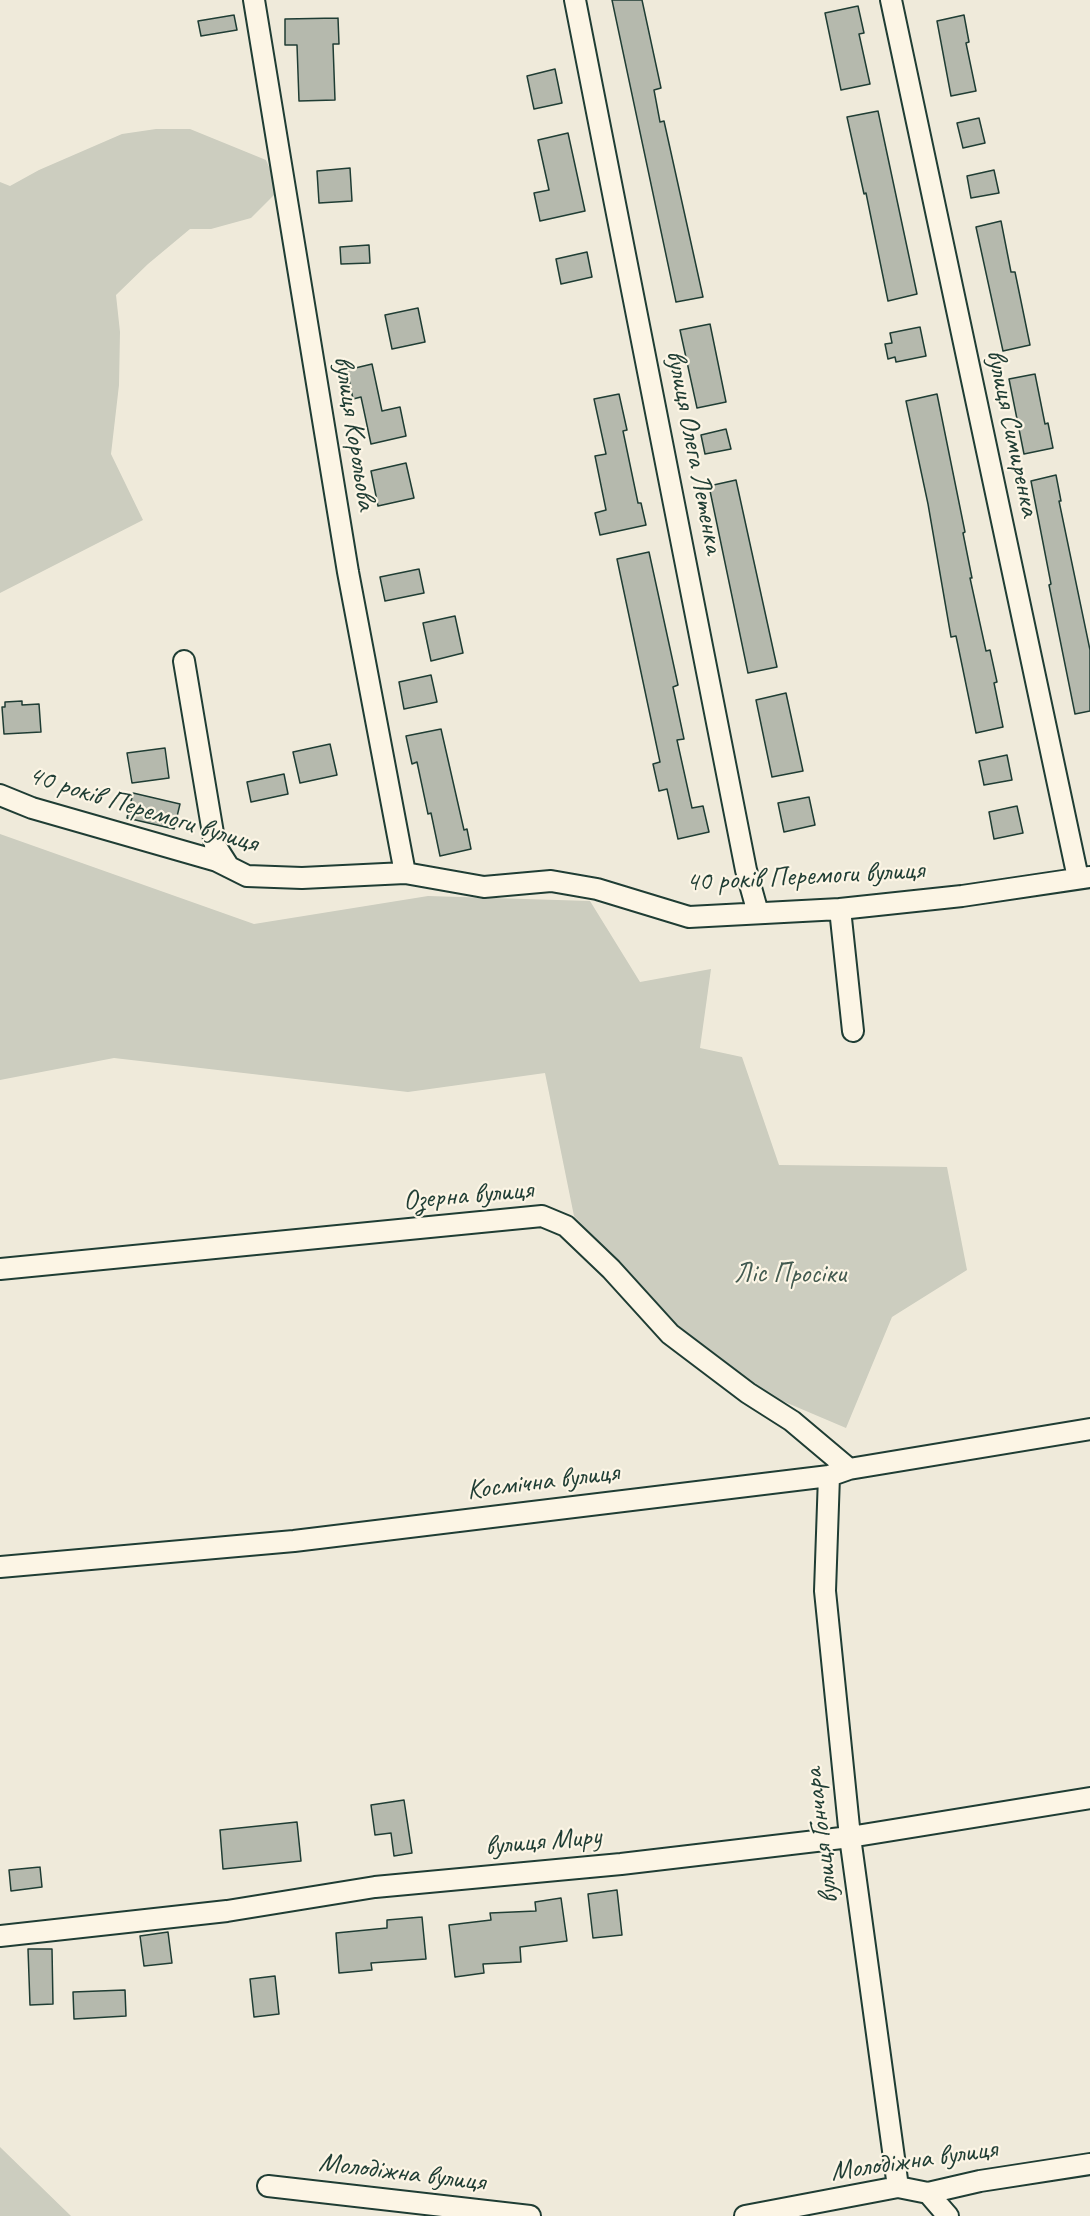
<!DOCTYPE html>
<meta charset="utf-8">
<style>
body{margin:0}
canvas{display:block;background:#efeada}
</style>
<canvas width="1090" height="2216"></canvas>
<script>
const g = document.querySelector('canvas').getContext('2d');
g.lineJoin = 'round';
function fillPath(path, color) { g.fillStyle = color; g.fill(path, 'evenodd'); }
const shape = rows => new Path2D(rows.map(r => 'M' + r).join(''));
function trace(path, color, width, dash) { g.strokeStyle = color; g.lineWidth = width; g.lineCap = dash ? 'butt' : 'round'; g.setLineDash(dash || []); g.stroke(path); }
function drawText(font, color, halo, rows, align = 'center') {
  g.font = font + ' Caveat,sans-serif'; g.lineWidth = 4.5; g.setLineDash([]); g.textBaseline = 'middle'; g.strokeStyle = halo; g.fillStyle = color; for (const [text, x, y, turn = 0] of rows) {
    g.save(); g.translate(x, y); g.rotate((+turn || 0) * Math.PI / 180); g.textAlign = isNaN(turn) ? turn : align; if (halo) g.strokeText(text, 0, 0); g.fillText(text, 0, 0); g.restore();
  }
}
fillPath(shape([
 [156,129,190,129,266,160,273,176,274,195,251,218,211,229,190,229,148,264,116,295,120,332,119,385,111,454,143,520,0,593,0,182,10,186,39,170,122,134],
 [0,834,254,924,428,896,590,901,640,982,711,969,700,1048,742,1057,779,1165,947,1167,967,1270,892,1317,846,1428,766,1394,673,1322,574,1216,545,1073,408,1092,114,1058,0,1080],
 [0,2147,71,2216,0,2216]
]), '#cccdbf');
const building = shape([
 [612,0,642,0,661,88,654,90,660,122,664,121,703,297,676,302,612,0],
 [858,6,864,33,859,34,870,84,841,90,825,13,858,6],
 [234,15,237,30,201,36,198,21,234,15],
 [964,15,969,42,966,43,976,91,951,96,937,21,964,15],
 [338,18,339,44,333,44,335,100,299,101,297,45,285,45,285,19,338,18],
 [555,69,562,103,534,109,527,76,555,69],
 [878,111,917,294,888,301,866,193,864,194,847,117,878,111],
 [979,118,985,143,963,148,957,123,979,118],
 [568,133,585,211,540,221,534,193,549,190,538,140,568,133],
 [350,168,352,201,319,203,317,171,350,168],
 [994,170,999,193,971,198,967,176,994,170],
 [1001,221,1011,272,1015,272,1030,345,1003,351,976,227,1001,221],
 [369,245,370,263,341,264,340,247,369,245],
 [587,252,592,277,561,284,556,259,587,252],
 [418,308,425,342,392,349,385,315,418,308],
 [710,324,726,402,697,408,680,330,710,324],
 [920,327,926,356,896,362,895,357,888,359,885,344,892,343,890,333,920,327],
 [372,364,382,411,400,407,406,436,371,444,361,397,353,399,347,370,372,364],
 [1035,374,1045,424,1048,423,1053,448,1024,454,1009,379,1035,374],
 [619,394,627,430,623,431,638,503,641,503,646,525,600,535,595,513,606,510,595,456,606,454,594,399,619,394],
 [937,394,965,532,963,533,972,578,970,578,986,651,990,650,997,682,994,683,1003,727,976,733,956,636,951,637,928,504,906,401,937,394],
 [726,429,731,449,705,454,701,435,726,429],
 [406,463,414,498,378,506,371,471,406,463],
 [1056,475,1061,501,1059,501,1090,650,1090,711,1075,714,1049,585,1051,584,1031,481,1056,475],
 [736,480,777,667,748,673,709,486,736,480],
 [649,552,678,685,673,687,684,739,677,740,692,808,703,806,709,832,678,839,667,789,659,791,653,764,660,762,617,559,649,552],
 [419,569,424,593,385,601,380,577,419,569],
 [455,616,463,653,431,661,423,623,455,616],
 [431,675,437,702,404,709,399,682,431,675],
 [786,693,803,771,772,777,756,700,786,693],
 [22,701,22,705,39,704,41,732,4,734,2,707,5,707,5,702,22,701],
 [441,729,464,830,467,829,471,849,440,856,431,813,428,814,417,762,412,764,406,736,441,729],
 [330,744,337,775,300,783,293,752,330,744],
 [165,748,169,778,132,783,127,753,165,748],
 [1007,755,1012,780,984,785,979,761,1007,755],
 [284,774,288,794,251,802,247,782,284,774],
 [133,793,180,804,174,829,127,818,133,793],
 [809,797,815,825,784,832,778,803,809,797],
 [1017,806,1023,833,994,839,989,812,1017,806],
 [404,1800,412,1853,394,1856,391,1833,375,1835,371,1805,404,1800],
 [297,1822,301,1861,223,1869,220,1830,297,1822],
 [40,1867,42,1887,11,1891,9,1870,40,1867],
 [617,1890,622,1935,593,1938,588,1894,617,1890],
 [561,1898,567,1941,520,1947,521,1962,483,1964,484,1973,455,1977,449,1925,491,1920,490,1913,536,1911,535,1902,561,1898],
 [422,1917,426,1959,371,1963,372,1970,339,1973,336,1933,387,1928,387,1920,422,1917],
 [168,1932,172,1963,144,1966,140,1936,168,1932],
 [28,1949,52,1949,53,2004,30,2005,28,1949],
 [275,1976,279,2014,254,2017,250,1979,275,1976],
 [125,1990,126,2016,74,2019,73,1992,125,1990]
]);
fillPath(building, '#b5b9ad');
trace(building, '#1f3d34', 1.5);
const minor = shape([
 [254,0,348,572,405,873],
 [575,0,746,870,758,913],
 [891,0,1078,878],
 [184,661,215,845,229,867],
 [0,795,32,808,217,861,247,876,302,878,405,873,484,887,551,881,597,889,689,917,840,909,962,896,1090,877],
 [840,909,853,1031],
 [0,1269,542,1216,566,1226,611,1269,670,1334,748,1393,792,1421,849,1469],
 [829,1476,825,1591,850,1837,898,2187],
 [0,1567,294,1541,829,1476,849,1469,1090,1429],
 [0,1936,227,1911,375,1887,621,1864,850,1837,1090,1798],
 [268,2186,530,2216],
 [928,2193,948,2216],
 [745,2216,898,2187,928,2193,980,2181,1090,2164]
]);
trace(minor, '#1f3d34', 24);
trace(minor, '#fcf5e5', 20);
drawText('28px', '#1f3d34', '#fcf5e5', [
 ["вулиця Корольова",354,433,81],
 ["вулиця Симиренка",1012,433,78],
 ["вулиця Олега Летенка",694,452,79],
 ["40 років Перемоги вулиця",143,810,17],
 ["40 років Перемоги вулиця",805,877,-3],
 ["Озерна вулиця",468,1196,-5],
 ["Космічна вулиця",543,1482,-7],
 ["вулиця Гончара",822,1836,-97],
 ["вулиця Миру",543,1842,-5],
 ["Молодіжна вулиця",914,2161,-8],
 ["Молодіжна вулиця",402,2173,7]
]);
drawText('28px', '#425a50', '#fcf5e5', [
 ["Ліс Просіки",790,1275]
]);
</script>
